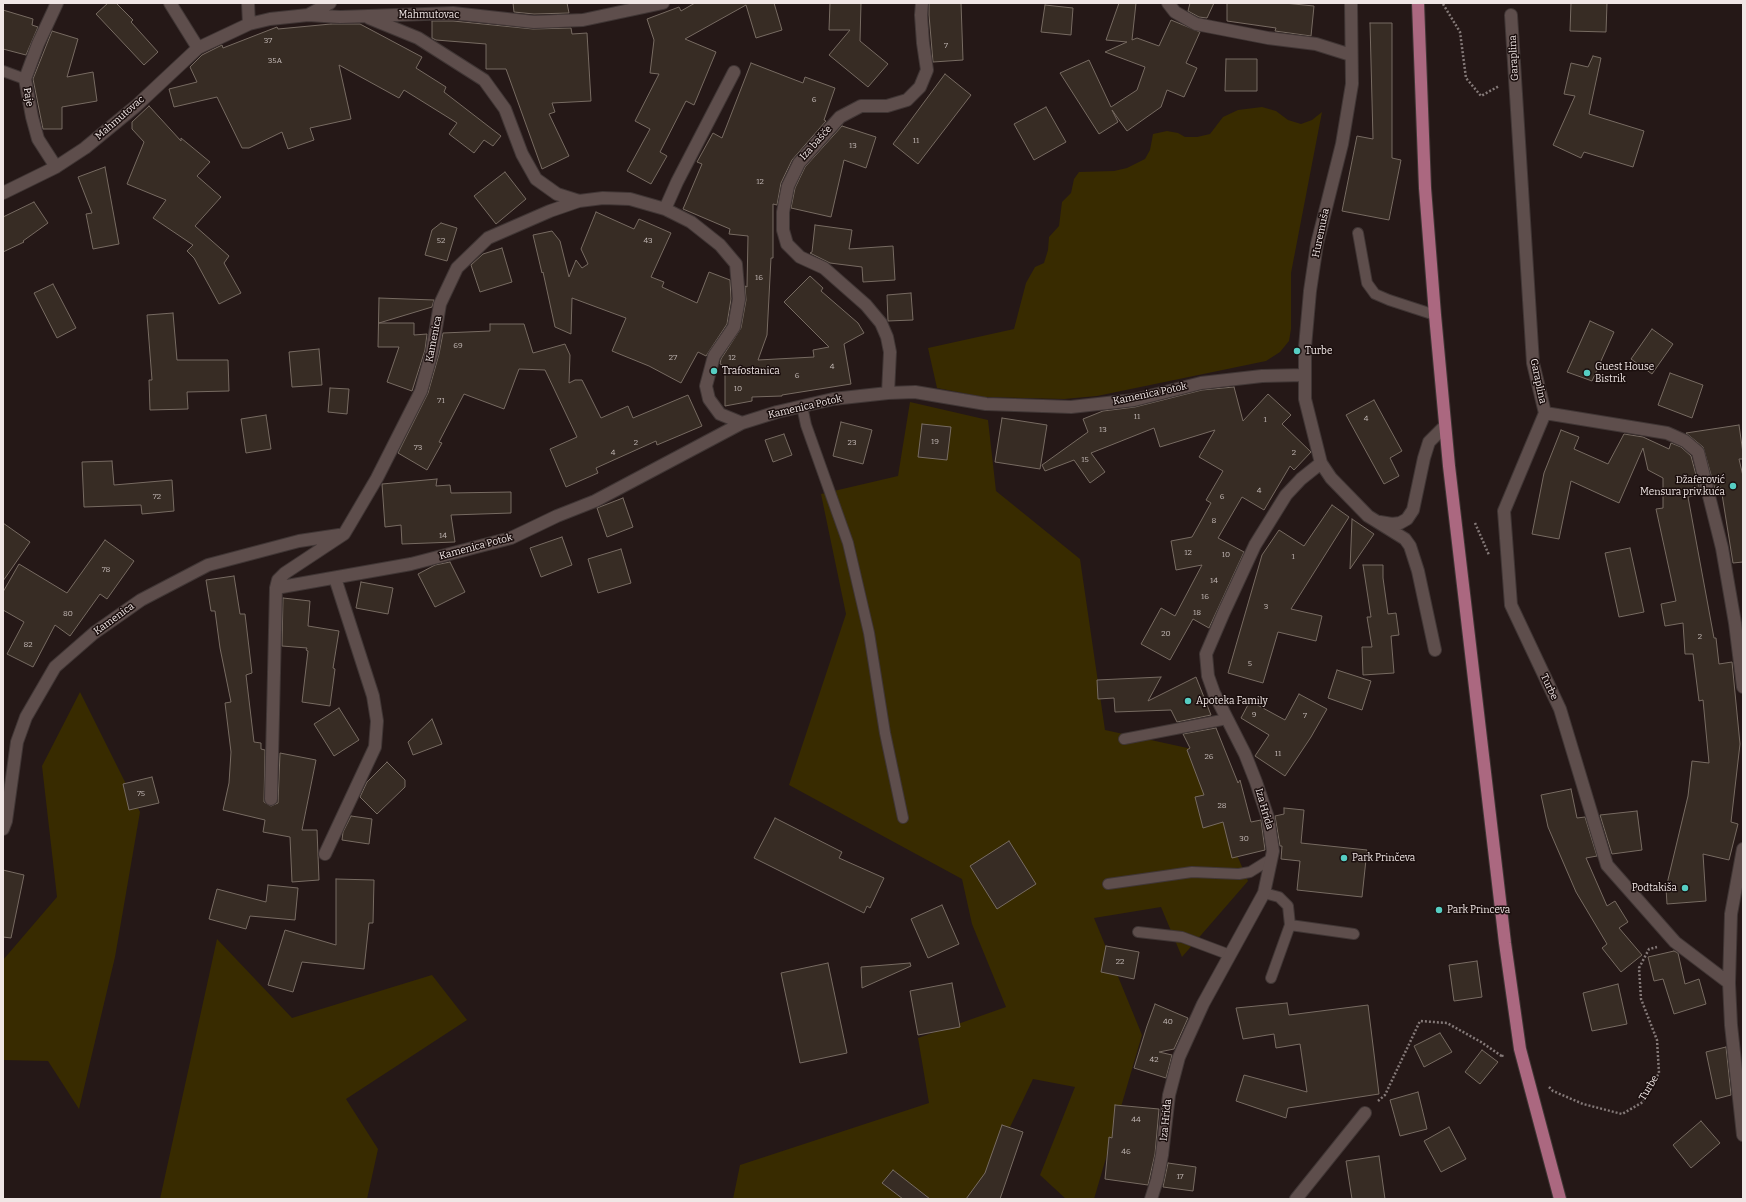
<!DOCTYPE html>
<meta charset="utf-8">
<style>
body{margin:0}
#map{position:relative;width:1746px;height:1202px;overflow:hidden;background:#251817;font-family:Bitter,serif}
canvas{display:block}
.frame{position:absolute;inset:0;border:4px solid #f0e6e5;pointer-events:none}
</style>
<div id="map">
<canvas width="1746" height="1202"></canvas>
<div class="frame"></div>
</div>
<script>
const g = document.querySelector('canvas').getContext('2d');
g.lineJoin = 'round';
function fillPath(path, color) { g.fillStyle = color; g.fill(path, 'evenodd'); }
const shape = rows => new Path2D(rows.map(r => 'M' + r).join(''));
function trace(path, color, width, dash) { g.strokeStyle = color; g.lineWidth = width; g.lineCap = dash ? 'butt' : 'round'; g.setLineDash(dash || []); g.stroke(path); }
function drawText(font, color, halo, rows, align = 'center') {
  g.font = font + ' Bitter,serif'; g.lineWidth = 3; g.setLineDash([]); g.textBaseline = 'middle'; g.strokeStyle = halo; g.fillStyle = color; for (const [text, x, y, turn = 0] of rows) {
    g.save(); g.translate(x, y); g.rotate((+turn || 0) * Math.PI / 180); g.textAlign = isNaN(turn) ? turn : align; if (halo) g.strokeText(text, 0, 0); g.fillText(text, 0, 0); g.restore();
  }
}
fillPath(shape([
 [1262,107,1276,111,1288,120,1301,124,1312,120,1322,112,1291,273,1291,329,1289,341,1280,352,1266,361,1097,396,1064,399,984,397,937,388,928,348,1014,329,1026,283,1035,267,1044,263,1048,250,1049,237,1059,226,1062,202,1071,193,1074,179,1079,172,1114,171,1127,168,1145,159,1150,150,1153,134,1167,131,1178,133,1185,137,1197,137,1210,134,1223,117,1238,110],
 [910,402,988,420,996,491,1080,559,1105,730,1192,749,1248,881,1182,957,1161,907,1094,918,1142,1035,1094,1199,1066,1199,1040,1175,1075,1087,1033,1079,978,1194,984,1199,733,1199,740,1165,929,1103,918,1038,1006,1007,972,924,962,879,789,785,846,614,821,494,898,476],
 [80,692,140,812,115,957,79,1109,48,1061,3,1060,3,960,57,897,42,766],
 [217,939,292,1018,432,975,467,1020,346,1099,378,1149,367,1199,160,1199]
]), '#382b00');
const building = shape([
 [108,3,116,3,133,20,131,22,158,52,144,65,96,14,108,3],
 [513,3,567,3,569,13,534,14,514,12,513,3],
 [695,3,774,3,782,30,756,38,746,5,685,39,716,52,694,105,686,101,660,152,667,156,651,184,627,171,650,129,635,121,659,74,650,73,654,40,647,19,679,7,681,11,695,3],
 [830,3,861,3,860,41,888,64,868,87,829,55,850,30,829,30,830,3],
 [929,3,961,3,963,60,933,62,929,15,929,3],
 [1119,3,1136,3,1132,40,1137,38,1159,46,1171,20,1200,32,1186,63,1197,68,1184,97,1167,90,1161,107,1127,131,1112,110,1118,122,1099,134,1060,73,1089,60,1111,107,1137,90,1145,67,1105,52,1127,42,1106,40,1119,3],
 [1190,3,1214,3,1207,18,1199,17,1188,11,1190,3],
 [1227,3,1284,3,1314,6,1311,36,1275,31,1276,28,1227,21,1227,3],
 [1571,3,1607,3,1606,32,1570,31,1571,3],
 [1045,5,1073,8,1071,35,1041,32,1045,5],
 [3,10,33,19,32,25,38,27,26,55,3,49,3,10],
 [432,21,453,21,533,29,571,28,572,34,587,33,591,101,552,103,555,112,549,114,569,156,542,169,506,69,486,69,486,44,436,40,432,38,432,21],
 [1370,23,1392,23,1392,158,1401,160,1389,220,1342,211,1357,136,1373,139,1370,23],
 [331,24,360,24,422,57,416,68,446,87,444,92,501,136,493,146,484,140,474,153,449,134,457,123,404,90,399,98,339,65,351,119,310,128,314,140,288,149,282,132,249,148,242,148,217,97,174,107,169,89,197,82,190,67,202,55,222,45,223,48,277,27,278,29,331,24],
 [52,31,78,39,67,77,93,72,97,101,62,107,62,129,43,129,33,79,52,31],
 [1593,56,1601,58,1589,114,1644,131,1633,167,1584,152,1581,158,1553,145,1575,96,1564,94,1571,63,1588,67,1593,56],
 [1226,59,1257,59,1257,91,1225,91,1226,59],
 [751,63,803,83,805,77,835,88,824,120,826,121,792,160,781,183,777,205,773,204,773,258,771,258,767,335,758,360,814,357,813,350,829,347,784,302,810,276,823,288,821,291,858,323,864,333,844,344,851,384,782,395,782,396,752,397,752,401,725,406,725,366,720,364,721,359,741,328,746,300,745,286,747,287,748,236,729,234,730,229,683,209,702,164,697,162,713,133,722,138,751,63],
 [945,74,971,95,918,164,893,144,945,74],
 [149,106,181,141,181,138,210,162,197,176,221,197,195,226,229,256,224,263,241,293,219,304,194,258,187,251,193,245,153,218,166,200,127,184,144,142,132,129,132,122,149,106],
 [1046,107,1066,142,1034,160,1014,124,1046,107],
 [842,126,876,137,866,168,844,160,831,217,791,208,795,188,805,167,842,126],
 [105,167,119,244,93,249,86,214,92,213,78,177,105,167],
 [505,172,526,199,496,224,474,196,505,172],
 [34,202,48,223,23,241,24,242,3,252,3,217,34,202],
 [596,212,634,229,639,219,671,233,651,277,664,282,662,287,697,303,709,272,730,280,731,299,727,324,706,356,698,352,681,383,649,366,612,351,626,318,572,298,571,334,555,327,543,272,542,273,533,235,552,231,560,241,569,277,576,260,582,268,588,264,581,249,596,212],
 [441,223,457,228,447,261,425,255,432,230,441,223],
 [815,225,852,230,849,249,893,246,895,280,863,282,862,267,830,263,810,253,812,252,815,225],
 [502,248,512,282,480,292,471,265,483,254,502,248],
 [53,284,76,328,57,338,34,293,53,284],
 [911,293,913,320,888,321,887,295,911,293],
 [379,298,434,300,432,307,379,323,414,323,414,335,427,334,425,350,412,391,387,382,399,347,378,347,379,298],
 [173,313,177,360,228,360,229,391,187,392,188,409,150,410,149,380,152,380,147,315,173,313],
 [1590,321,1614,332,1592,381,1567,372,1590,321],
 [490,324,524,324,533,353,565,344,570,355,569,383,575,380,582,380,601,418,628,406,633,418,688,395,702,426,657,445,656,441,627,454,596,468,598,473,566,487,550,449,577,437,545,370,519,369,504,409,464,394,439,442,442,443,427,470,398,453,428,393,439,354,443,333,490,331,490,324],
 [1652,329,1673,344,1652,374,1631,359,1652,329],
 [319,349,322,385,292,387,289,352,319,349],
 [1670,373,1703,385,1692,418,1658,405,1670,373],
 [1234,387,1243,421,1268,394,1291,415,1282,424,1311,452,1294,470,1290,466,1264,510,1242,497,1218,538,1244,552,1209,628,1193,619,1170,660,1141,644,1161,608,1175,616,1202,565,1176,570,1171,541,1192,537,1211,503,1206,500,1223,471,1199,457,1215,430,1160,447,1154,428,1091,453,1105,472,1090,483,1074,460,1045,471,1042,465,1088,432,1083,419,1103,411,1135,407,1202,390,1234,387],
 [330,388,349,389,347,414,328,412,330,388],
 [1374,400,1402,451,1390,458,1399,476,1384,484,1346,415,1374,400],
 [266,415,271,449,246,453,241,419,266,415],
 [1002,418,1047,425,1040,469,995,462,1002,418],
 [841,422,872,430,863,464,833,456,841,422],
 [922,424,951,427,947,460,918,457,922,424],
 [1739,425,1743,453,1743,459,1739,459,1743,476,1743,562,1733,563,1721,488,1715,489,1703,447,1686,433,1739,425],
 [1561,430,1579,437,1574,449,1608,464,1624,434,1643,437,1669,449,1671,443,1681,447,1691,456,1701,494,1688,497,1714,638,1716,638,1719,664,1732,662,1740,744,1731,822,1738,824,1729,860,1703,854,1706,901,1667,904,1666,888,1688,796,1692,761,1709,763,1703,700,1699,701,1693,654,1685,654,1683,623,1665,626,1661,604,1676,601,1656,509,1663,508,1663,478,1648,470,1643,448,1619,503,1571,481,1559,539,1532,534,1544,473,1561,430],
 [784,434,792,455,773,462,765,440,784,434],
 [112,461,114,485,172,480,174,511,142,514,141,505,84,507,82,462,112,461],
 [437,479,436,486,450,485,451,493,511,492,511,513,451,515,455,542,402,544,401,525,385,527,382,484,437,479],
 [623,498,633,527,607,537,597,508,623,498],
 [1332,505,1349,517,1291,609,1322,616,1316,641,1278,632,1263,683,1228,673,1262,555,1279,530,1304,546,1332,505],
 [1352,519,1374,534,1350,569,1352,519],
 [3,523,30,542,3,581,3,523],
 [562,537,572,565,541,577,530,548,562,537],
 [105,540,134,561,107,599,100,594,70,636,55,625,33,667,7,654,24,622,3,610,3,592,19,564,67,593,105,540],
 [1630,548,1644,612,1619,617,1605,553,1630,548],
 [621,549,631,583,598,593,588,559,621,549],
 [450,562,465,592,435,607,418,574,435,565,450,562],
 [1363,565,1383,565,1383,578,1388,614,1396,613,1399,635,1391,636,1394,673,1363,675,1362,647,1372,647,1367,617,1371,617,1363,565],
 [234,576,240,614,245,614,252,673,246,675,254,742,261,743,261,749,265,750,264,802,271,806,278,803,280,753,316,760,302,830,317,830,319,880,292,882,290,837,263,832,265,820,223,810,229,783,231,752,225,703,231,702,220,648,215,611,211,611,206,580,234,576],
 [361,582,393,588,388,614,356,608,361,582],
 [283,598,310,601,308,626,339,631,333,668,335,669,330,706,302,702,308,651,306,650,307,648,282,646,283,598],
 [1337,670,1371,681,1362,710,1328,698,1337,670],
 [1161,677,1148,701,1196,677,1211,715,1177,722,1171,710,1115,712,1114,698,1098,699,1097,680,1161,677],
 [1299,694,1327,709,1311,737,1285,776,1255,756,1269,735,1241,718,1250,701,1285,720,1299,694],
 [339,708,359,740,334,756,314,724,339,708],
 [432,719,442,744,413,755,408,742,432,719],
 [1216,728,1238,783,1240,780,1251,822,1261,820,1265,850,1232,858,1223,822,1203,828,1195,797,1204,795,1187,750,1190,748,1183,734,1216,728],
 [387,762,405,780,405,787,377,814,360,797,367,782,387,762],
 [152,777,159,803,129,810,123,784,152,777],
 [1571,789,1577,818,1585,817,1597,856,1586,858,1607,906,1615,901,1628,922,1619,928,1642,955,1621,972,1602,948,1607,944,1576,892,1548,827,1541,795,1571,789],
 [1284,808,1304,810,1301,843,1367,850,1362,897,1297,890,1300,861,1281,859,1282,846,1280,846,1275,816,1284,814,1284,808],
 [1637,811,1642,850,1612,854,1600,815,1637,811],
 [351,816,372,819,369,844,342,840,343,832,351,816],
 [775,818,842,852,839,858,884,878,870,908,867,906,864,913,754,858,775,818],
 [1009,841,1036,884,997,909,970,866,1009,841],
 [3,870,24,875,11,938,3,937,3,870],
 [336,879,374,880,373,923,369,923,364,969,302,962,293,992,268,985,285,930,336,945,336,879],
 [268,885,298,888,295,920,250,916,246,929,209,919,217,889,266,902,268,885],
 [942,905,959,944,928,958,911,919,942,905],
 [1106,946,1139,952,1134,979,1101,972,1106,946],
 [1674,951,1678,953,1685,984,1699,979,1706,1004,1674,1014,1663,979,1654,981,1648,957,1674,951],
 [1477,961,1482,997,1454,1001,1449,965,1477,961],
 [828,963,847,1053,800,1063,781,973,828,963],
 [910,963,911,966,862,988,861,967,910,963],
 [952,983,960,1027,918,1035,910,991,952,983],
 [1618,984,1627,1024,1592,1031,1583,993,1618,984],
 [1287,1003,1289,1015,1368,1005,1379,1094,1288,1108,1286,1118,1236,1101,1244,1075,1307,1092,1300,1044,1276,1048,1274,1034,1243,1039,1236,1008,1287,1003],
 [1155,1004,1188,1018,1174,1049,1159,1052,1172,1055,1166,1078,1134,1068,1147,1026,1155,1004],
 [1440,1033,1452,1052,1424,1067,1414,1046,1440,1033],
 [1726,1047,1731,1095,1716,1099,1706,1052,1726,1047],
 [1482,1050,1498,1062,1480,1084,1465,1072,1482,1050],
 [1418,1092,1427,1129,1400,1136,1390,1100,1418,1092],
 [1115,1105,1159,1109,1155,1154,1148,1185,1105,1179,1109,1137,1112,1138,1115,1105],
 [1701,1121,1720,1143,1691,1168,1673,1145,1701,1121],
 [1002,1125,1023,1132,1000,1199,966,1199,985,1173,1002,1125],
 [1449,1127,1466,1159,1441,1172,1424,1141,1449,1127],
 [1379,1156,1385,1199,1352,1199,1346,1161,1379,1156],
 [1168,1163,1196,1167,1193,1191,1163,1187,1168,1163],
 [893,1170,930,1199,903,1199,882,1183,893,1170]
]);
fillPath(building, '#372c24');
trace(building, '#776b62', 1);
const service = shape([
 [3,71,25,79],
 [1358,233,1367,283,1375,294,1389,300,1435,315],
 [802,406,806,425,848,543,869,633,885,733,903,818],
 [1124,739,1227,719],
 [1108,884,1192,872,1239,874,1250,872,1271,859],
 [1264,893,1279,897,1288,906,1290,925,1271,978],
 [1290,925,1354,934],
 [1138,932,1182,937,1230,955]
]);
const minor = shape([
 [170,3,198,48],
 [248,3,249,24],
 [1168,3,1175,12,1196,24,1268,38,1316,44,1351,55],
 [1351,3,1352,84,1342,144,1317,244,1310,291,1305,347,1305,399,1321,463,1331,478,1368,516,1405,539,1410,546,1418,571,1435,650],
 [308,15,330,3],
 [1511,15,1533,363,1545,413,1667,433,1685,441,1698,452,1722,548,1735,623,1743,687],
 [369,18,418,38,484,80,505,109,522,154,536,179,557,194,579,201],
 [56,167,38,139,32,117,25,79,38,44,57,3],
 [3,193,56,167,85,148,136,106,198,48,249,24,270,19,308,15,340,17,453,13,534,22,583,20,663,3],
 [665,209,677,182,734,72],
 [888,393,890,352,887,337,881,323,866,305,824,268,800,257,787,244,783,230,783,212,788,186,799,163,840,117,861,106,887,106,907,100,920,87,927,70,923,43,921,15,922,3],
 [1545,413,1504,511,1511,605,1560,709,1607,865,1675,942,1729,983],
 [1380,522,1392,524,1400,523,1407,519,1413,510,1424,458,1429,442,1445,426],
 [276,588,411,564,511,538,557,516,595,501,742,423,777,412,833,399,888,393,915,392,986,404,1071,407,1134,400,1201,383,1262,376,1304,375],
 [271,799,276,588,278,580,285,573,344,534,350,524,377,478,421,391,432,352,440,304,457,268,488,238,550,211,579,201,603,198,630,199,665,209,691,222,720,245,736,264,739,299,734,327,714,356,706,386,709,399,720,414,742,423],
 [3,829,6,821,17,742,26,717,55,667,94,633,141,600,208,565,299,541,339,535],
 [1743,849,1731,914,1729,983,1731,1025,1743,1135],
 [325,854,375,747,377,721,373,696,335,578],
 [1151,1199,1157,1180,1162,1155,1169,1095,1179,1057,1203,1004,1264,893,1273,851,1268,818,1256,782,1245,754,1214,693,1208,676,1206,654,1224,612,1255,545,1286,495,1301,479,1321,463],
 [1296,1199,1365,1113]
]);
const primary = shape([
 [1418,3,1425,188,1435,315,1449,466,1505,943,1520,1049,1560,1199]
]);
trace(service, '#403635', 12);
trace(minor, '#403635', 14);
trace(primary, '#403635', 14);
trace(shape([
 [1443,4,1460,32,1466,78,1481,96,1499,86],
 [1475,523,1489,555],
 [1549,1087,1553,1091,1583,1104,1622,1114,1643,1102,1659,1073,1657,1040,1641,999,1639,968,1649,949,1657,947],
 [1378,1101,1385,1095,1420,1021,1447,1023,1481,1042,1503,1057,1502,1055]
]), '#847978', 2.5, [2, 2]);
trace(service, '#5e4e4c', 10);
trace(minor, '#5e4e4c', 12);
trace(primary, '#ab6880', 12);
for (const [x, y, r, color] of [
 [1297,351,4,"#56cec3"],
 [714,371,4,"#56cec3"],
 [1587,373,4,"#56cec3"],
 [1733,486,4,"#56cec3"],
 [1188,701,4,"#56cec3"],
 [1344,858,4,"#56cec3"],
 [1685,888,4,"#56cec3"],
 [1439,910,4,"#56cec3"]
]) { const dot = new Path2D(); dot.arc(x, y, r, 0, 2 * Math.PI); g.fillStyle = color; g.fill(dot); trace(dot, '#1b0f0e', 1.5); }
drawText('8px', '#c2b8b5', null, [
 ["37",268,41],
 ["7",946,46],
 ["35A",275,61],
 ["6",814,100],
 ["11",916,141],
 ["13",853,146],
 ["12",760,182],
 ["52",441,241],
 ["43",648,241],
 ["16",759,278],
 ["69",458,346],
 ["27",673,358],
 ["12",732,358],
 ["4",832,367],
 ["6",797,376],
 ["10",738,389],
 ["71",441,401],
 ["11",1137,417],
 ["4",1366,419],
 ["1",1265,420],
 ["13",1103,430],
 ["19",935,442],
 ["2",636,443],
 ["23",852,443],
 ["73",418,448],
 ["4",613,453],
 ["2",1294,453],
 ["15",1085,460],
 ["4",1259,491],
 ["72",157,497],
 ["6",1222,497],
 ["8",1214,521],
 ["14",443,536],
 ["12",1188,553],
 ["10",1226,555],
 ["1",1293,557],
 ["78",106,570],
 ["14",1214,581],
 ["16",1205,597],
 ["3",1266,607],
 ["18",1197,613],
 ["80",68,614],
 ["20",1166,634],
 ["2",1700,637],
 ["82",28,645],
 ["5",1250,664],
 ["9",1254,715],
 ["7",1305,716],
 ["11",1278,754],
 ["26",1209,757],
 ["75",141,794],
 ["28",1222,806],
 ["30",1244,839],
 ["22",1120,962],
 ["40",1168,1022],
 ["42",1154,1060],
 ["44",1136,1120],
 ["46",1126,1152],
 ["17",1180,1177]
]);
drawText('10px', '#f0e6e5', '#1b0f0e', [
 ["Mahmutovac",429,15],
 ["Garaplina",1514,58,-93],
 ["Paje",28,97,81],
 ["Mahmutovac",120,118,-41],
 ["Iza bašče",816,143,-48],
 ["Huremuša",1321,233,-78],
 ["Kamenica",434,339,-79],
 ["Garaplina",1538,381,78],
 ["Kamenica Potok",1150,394,-12],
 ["Kamenica Potok",805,407,-13],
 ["Kamenica Potok",476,547,-15],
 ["Kamenica",114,619,-36],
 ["Turbe",1549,687,65],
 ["Iza Hrida",1264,809,74],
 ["Turbe",1649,1088,-59],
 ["Iza Hrida",1166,1120,-84]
]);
drawText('10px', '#f0e6e5', '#1b0f0e', [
 ["Turbe",1305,351],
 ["Guest House",1595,367],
 ["Bistrik",1595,379],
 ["Trafostanica",722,371],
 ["Džaferović",1725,480,"right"],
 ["Mensura priv.kuća",1725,492,"right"],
 ["Apoteka Family",1196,701],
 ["Park Prinčeva",1352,858],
 ["Podtakiša",1677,888,"right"],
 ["Park Princeva",1447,910]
], 'left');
</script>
